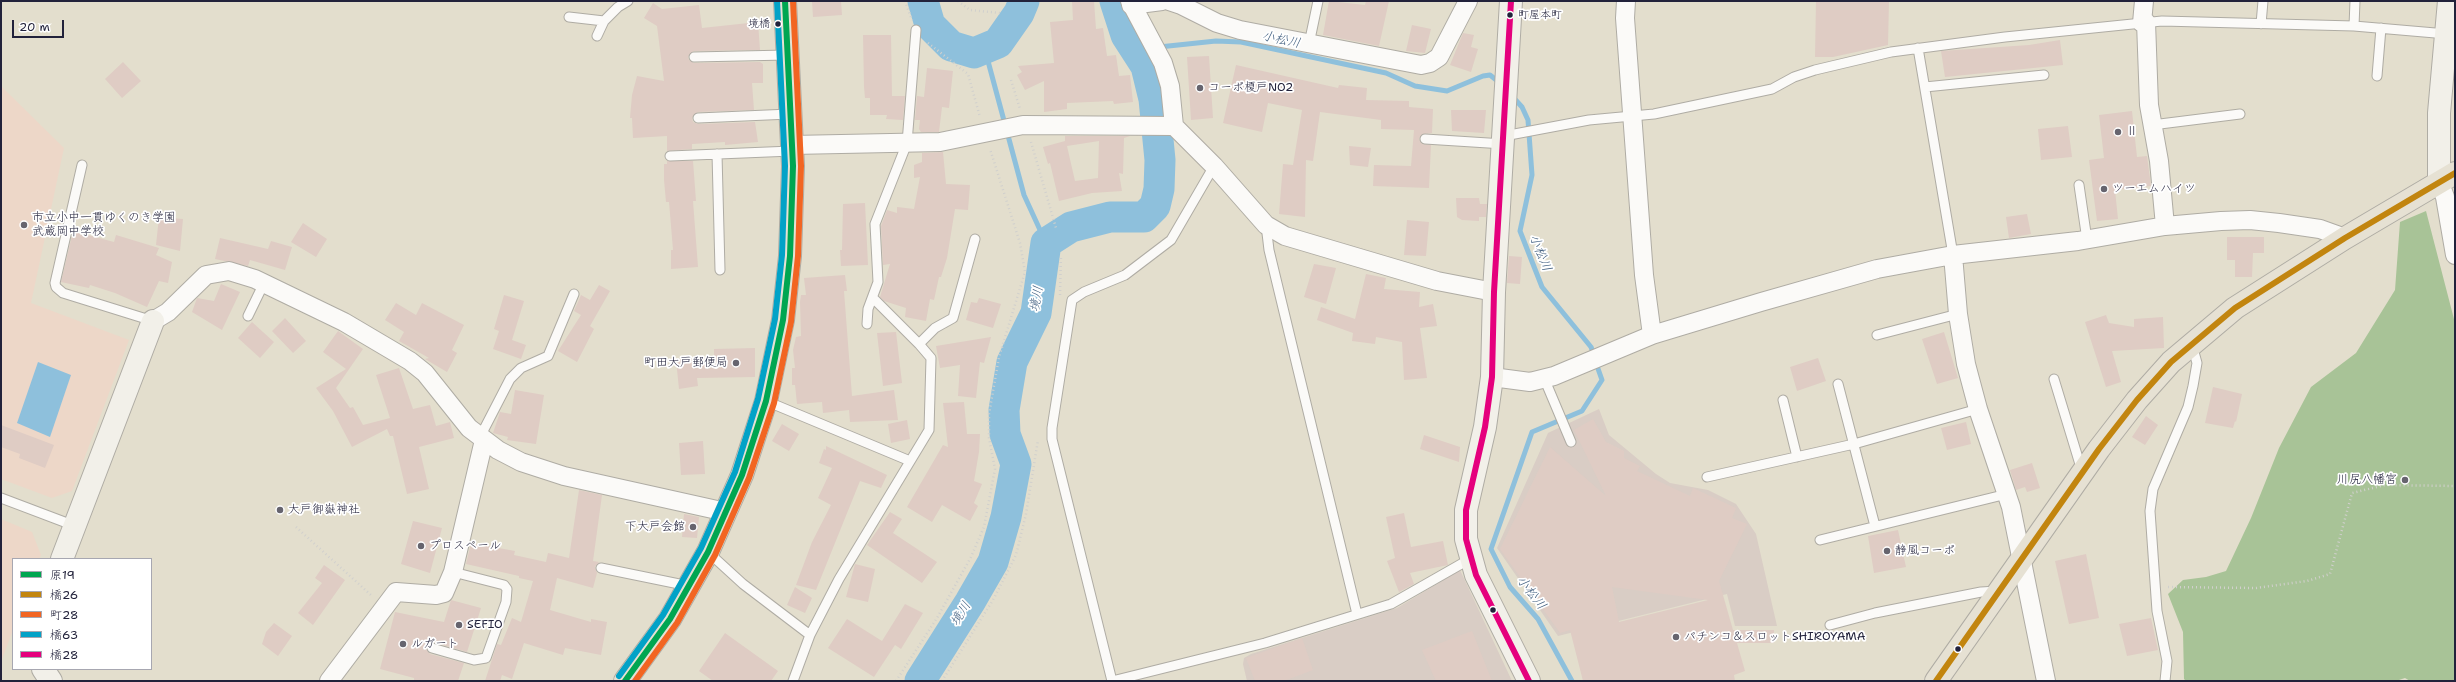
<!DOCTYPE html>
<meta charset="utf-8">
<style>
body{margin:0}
#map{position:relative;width:2456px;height:682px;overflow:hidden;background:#e3decd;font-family:"Shantell Sans","Klee One",sans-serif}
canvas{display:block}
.frame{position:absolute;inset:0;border:2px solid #22223b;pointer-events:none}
.legend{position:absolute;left:12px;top:558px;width:140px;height:112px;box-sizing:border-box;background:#fff;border:1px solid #a7a7b1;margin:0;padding:5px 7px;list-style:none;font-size:12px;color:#22223b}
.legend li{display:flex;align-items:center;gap:8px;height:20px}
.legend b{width:20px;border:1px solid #a7a7b1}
.scale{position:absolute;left:12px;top:20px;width:52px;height:18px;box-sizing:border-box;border:2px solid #22223b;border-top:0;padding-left:5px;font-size:12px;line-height:14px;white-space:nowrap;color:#22223b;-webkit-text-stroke:3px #fff;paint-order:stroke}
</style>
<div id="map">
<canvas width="2456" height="682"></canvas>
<div class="frame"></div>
<ul class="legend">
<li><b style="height:5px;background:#00a651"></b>原19</li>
<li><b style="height:5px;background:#c2850f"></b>橋26</li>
<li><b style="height:5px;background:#f26522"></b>町28</li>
<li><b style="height:5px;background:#02a2c7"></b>橋63</li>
<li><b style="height:5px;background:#e5007d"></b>橋28</li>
</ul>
<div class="scale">20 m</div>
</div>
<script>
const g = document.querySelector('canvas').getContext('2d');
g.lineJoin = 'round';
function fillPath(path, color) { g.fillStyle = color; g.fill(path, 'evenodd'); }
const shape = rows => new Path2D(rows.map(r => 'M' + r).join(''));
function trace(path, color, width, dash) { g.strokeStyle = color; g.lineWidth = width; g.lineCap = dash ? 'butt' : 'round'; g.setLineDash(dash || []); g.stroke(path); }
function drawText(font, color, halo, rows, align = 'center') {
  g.font = font + ' "Shantell Sans","Klee One",sans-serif'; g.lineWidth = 3.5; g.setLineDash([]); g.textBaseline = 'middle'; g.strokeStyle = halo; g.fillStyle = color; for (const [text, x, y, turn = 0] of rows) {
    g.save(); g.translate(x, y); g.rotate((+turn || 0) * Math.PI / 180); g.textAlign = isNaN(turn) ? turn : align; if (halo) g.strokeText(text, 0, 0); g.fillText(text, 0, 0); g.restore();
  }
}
fillPath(shape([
 [1,86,64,148,31,303,129,340,72,491,52,498,1,479],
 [1,519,32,532,41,555,39,559,13,559,13,630,1,662]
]), '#edd7c8');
fillPath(shape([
 [1599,409,1609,435,1656,474,1670,483,1708,490,1736,504,1756,534,1777,626,1735,626,1727,594,1558,636,1497,548,1548,433],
 [1460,570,1512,681,1247,681,1243,664,1244,658,1251,654,1397,608]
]), '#d9cdc5');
fillPath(shape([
 [2426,211,2455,323,2455,681,2410,681,2405,678,2396,681,2186,681,2184,679,2183,632,2168,594,2183,580,2206,577,2226,571,2251,518,2279,448,2311,387,2356,353,2395,290,2400,222]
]), '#a8c397');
fillPath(shape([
 [38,362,71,375,50,437,17,423]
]), '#8ec0dc');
trace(shape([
 [1159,47,1216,41,1241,42,1386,73,1415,86,1447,91,1483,76,1490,75,1500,83],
 [985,50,1024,195,1046,243],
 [1137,52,1151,49],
 [1512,96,1522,107,1528,120,1532,175,1520,231,1542,287,1591,347,1594,355],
 [1572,681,1538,619,1510,587,1491,549,1532,432,1582,411,1602,380,1596,363]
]), '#8ec0dc', 5);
trace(shape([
 [923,1,930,25,951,46,974,53,998,43,1019,13,1024,1],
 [920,681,970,602,993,562,1006,517,1016,464,1005,434,1004,410,1012,362,1036,313,1046,243,1071,227,1110,217,1144,217,1155,206,1159,189,1160,160,1154,99,1146,66,1126,35,1115,1]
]), '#8ec0dc', 31);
fillPath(shape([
 [812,1,841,1,842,15,813,17],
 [1072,1,1094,1,1096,29,1103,28,1107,56,1116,55,1119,76,1130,75,1133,102,1114,104,1113,101,1067,103,1067,109,1044,112,1044,81,1025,90,1017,75,1022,72,1018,66,1054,63,1050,22,1073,20],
 [1329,1,1365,5,1366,1,1389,1,1379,46,1323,35],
 [1816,1,1889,1,1888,45,1833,57,1815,57],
 [653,3,662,9,699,5,702,28,758,22,760,50,694,51,688,57,689,60,694,63,760,62,763,64,763,83,752,83,754,110,698,112,692,118,693,122,698,124,755,122,758,142,725,145,725,142,692,144,692,149,667,151,667,136,633,138,632,118,630,118,632,95,637,76,664,81,657,26,644,18],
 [1412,25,1431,29,1425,53,1406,51],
 [1463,33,1474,35,1471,47,1478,49,1471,72,1450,65],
 [863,35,891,35,892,96,905,96,903,120,886,119,887,115,870,115,870,98,865,98,864,87],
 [2060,40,2063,65,1945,77,1941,51,2029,45],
 [1209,56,1213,118,1191,120,1187,57],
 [123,62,141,81,122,98,105,79],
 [1236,65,1338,88,1339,85,1367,88,1366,100,1409,101,1409,107,1433,109,1432,133,1423,134,1419,139,1422,144,1431,145,1429,188,1373,186,1374,165,1411,166,1414,130,1381,129,1381,120,1320,112,1313,161,1306,160,1305,217,1279,214,1283,164,1293,165,1302,110,1268,103,1262,132,1223,123],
 [927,68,953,71,949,108,942,107,939,132,921,132,919,129,920,120,915,120,917,96,924,97],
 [1451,110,1486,110,1484,133,1452,131],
 [2132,111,2137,157,2147,156,2151,186,2115,190,2118,219,2097,221,2089,160,2104,158,2099,115],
 [2068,126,2072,157,2041,160,2038,129],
 [1065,136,1130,136,1124,138,1123,174,1119,173,1122,191,1092,193,1059,201,1050,163,1048,164,1043,147,1065,141],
 [1099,141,1098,178,1075,181,1067,146],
 [1349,146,1371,148,1368,167,1350,165],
 [943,152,946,184,970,185,968,210,955,209,947,258,941,277,939,277,934,300,930,299,926,321,905,317,906,308,884,301,880,297,890,264,883,265,881,226,887,210,897,213,897,207,914,209,920,177,914,178,914,165,922,162,922,153],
 [667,161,693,161,696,201,693,201,698,267,671,269,671,250,673,250,669,202,666,202,664,180,664,164,667,164],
 [1456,198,1479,198,1480,204,1487,204,1486,217,1479,217,1479,221,1462,220,1457,217],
 [865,203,868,265,841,266,840,250,842,250,843,204],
 [2027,214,2031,234,2009,238,2006,217],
 [159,217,183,219,180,251,156,245],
 [1407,220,1429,222,1426,256,1404,255],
 [303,223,327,239,316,257,291,242],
 [73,231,114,242,116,235,159,248,156,255,172,262,168,283,159,281,147,307,115,293,90,285,89,288,61,282],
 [2227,237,2264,237,2264,253,2253,253,2252,277,2235,277,2235,260,2227,260],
 [220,238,268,249,271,241,292,247,285,270,250,260,248,266,215,259],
 [1509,256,1522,257,1520,284,1507,283],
 [1314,264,1336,268,1326,304,1304,297],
 [1366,274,1386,278,1384,289,1420,292,1419,307,1433,304,1437,326,1420,328,1427,378,1404,380,1402,342,1376,337,1375,344,1352,341,1353,333,1317,320,1321,307,1355,319],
 [845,275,847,291,844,291,852,396,894,390,898,420,850,422,849,410,823,413,822,402,797,404,795,385,792,385,792,368,795,368,793,350,796,337,801,336,800,302,801,295,806,295,804,278],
 [221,284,240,292,222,330,192,312,197,298,214,301],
 [599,285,610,291,590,326,594,329,577,362,558,351,581,315,574,311,581,295,590,300],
 [504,295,524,301,512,340,526,345,521,359,493,349,499,331,494,329],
 [979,298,1001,304,993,328,966,320,971,302,977,303],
 [396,303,416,315,422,303,464,325,452,350,457,353,447,372,425,359,429,358,399,341,404,332,385,320],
 [2106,315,2109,323,2134,327,2134,319,2163,317,2164,348,2112,351,2121,382,2106,387,2085,322],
 [285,318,306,341,293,353,272,331],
 [252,322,274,342,260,358,238,338],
 [338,331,363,349,336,388,350,408,353,407,363,425,390,418,376,375,399,368,413,409,430,405,436,426,450,422,454,438,419,447,429,489,407,494,393,436,390,436,387,429,352,447,333,411,316,388,346,369,323,352],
 [896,332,902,383,883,386,877,333],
 [1944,332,1958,378,1937,384,1922,339],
 [991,337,984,363,980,362,976,398,958,396,960,365,940,368,936,346],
 [755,348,755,377,697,378,698,386,679,389,676,360,714,356,714,349],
 [1818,358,1826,381,1797,391,1790,367],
 [2213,387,2242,394,2236,422,2235,421,2233,428,2205,423],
 [515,390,544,395,536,444,507,440,508,437,493,433,500,412,511,414],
 [964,402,967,434,980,434,979,452,974,481,982,484,974,503,978,506,970,521,942,505,932,522,907,507,943,445,948,447,943,403],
 [2146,416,2158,425,2145,445,2132,437],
 [1593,419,1606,442,1624,451,1624,458,1640,466,1637,471,1690,496,1693,488,1736,508,1732,518,1747,524,1719,581,1733,630,1774,630,1774,643,1737,643,1745,671,1734,675,1735,681,1583,681,1570,630,1560,633,1500,549,1550,447,1606,496,1574,430],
 [1612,587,1708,600,1619,622],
 [907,420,910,439,891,443,888,424],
 [1966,422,1971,444,1947,450,1941,428],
 [782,424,799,434,789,451,772,441],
 [1,425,54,445,45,468,19,458,20,454,1,447],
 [1424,435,1460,447,1459,462,1420,449],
 [703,441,705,474,681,475,679,443],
 [826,446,887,475,881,488,860,481,816,590,796,585,812,542,831,505,818,498,832,468,819,463,824,449,826,450],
 [2032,463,2040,488,2027,492,2025,487,2016,490,2010,470],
 [579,490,602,495,593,561,599,562,595,567,597,573,593,588,557,578,550,610,591,622,591,619,607,622,601,655,565,648,563,655,524,643,512,679,502,675,500,681,485,681,497,644,501,645,512,618,521,622,533,581,519,578,519,576,466,564,471,543,515,551,514,555,546,562,548,553,569,558],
 [890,512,902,519,893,533,937,562,922,583,867,545],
 [1404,513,1411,547,1443,541,1448,565,1410,573,1414,584,1399,592,1387,561,1395,558,1386,517],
 [684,514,699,517,697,538,682,537],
 [413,521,442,528,430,573,401,564],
 [1898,530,1906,567,1874,573,1868,536],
 [2086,554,2099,618,2069,624,2055,561],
 [855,564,875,569,868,602,846,597],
 [324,565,345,580,313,625,298,613,322,583,315,578],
 [795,587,812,598,805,613,787,605],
 [451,600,481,608,467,652,433,642,428,644,426,649,430,654,464,663,458,681,414,681,414,678,380,669,395,612,444,622],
 [905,604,923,613,901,649,895,645,874,677,828,648,847,619,882,641],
 [2151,618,2158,650,2127,656,2119,624],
 [274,623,292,636,278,656,262,644,266,632],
 [1472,631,1492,681,1436,681,1422,650],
 [725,633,778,671,771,681,713,681,699,671],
 [1302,638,1313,670,1284,681,1255,681,1246,658]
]), '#dfccc4');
const lane = shape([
 [569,17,604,21,618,7,628,1],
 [2261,24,2263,1],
 [2354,26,2355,1],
 [597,36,604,21],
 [1309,44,1318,1],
 [1918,48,1953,255],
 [694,57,787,55],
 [2377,76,2381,28],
 [1925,87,2044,75],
 [698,118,790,114],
 [2152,125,2240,114],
 [1504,136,1589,120,1654,114,1772,89,1794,77,1815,70,1891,52,2005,37,2162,21,2354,26,2447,34],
 [1425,139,1504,144],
 [717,154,720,270],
 [670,156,792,151],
 [82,165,55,283,56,287,63,293,153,321],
 [2079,185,2087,240],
 [1266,225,1269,250,1357,614],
 [248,316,264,283],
 [867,324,868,309,878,282,875,224,907,143,916,30],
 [1877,335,1958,314],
 [919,344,935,328,953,318,975,239],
 [1544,378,1571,442],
 [2054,379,2082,471],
 [1838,384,1875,526],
 [1783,400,1797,457],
 [766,401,910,461],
 [480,437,510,379,521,368,548,356,574,294],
 [1707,477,1854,444,1978,409],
 [1,498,75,526],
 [1820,540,2007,494],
 [708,552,743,584,810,635],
 [601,568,689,586],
 [1830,625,1875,613,1981,592,1997,591],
 [432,648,474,660,486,658,506,602,507,589,504,585,453,572],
 [793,681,810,635,839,579,929,430,931,358,919,344,873,298],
 [1112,681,1052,439,1052,428,1072,300,1084,292,1125,275,1171,240,1214,166],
 [1112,681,1265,643,1391,604,1470,559],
 [2165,681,2167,661,2157,611,2150,511,2153,489,2188,407,2193,386,2197,363,2192,345]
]);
const street = shape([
 [1130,1,1163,63,1170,86,1174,126],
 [1169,1,1181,5,1217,23,1240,30,1421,65,1430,63,1439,57,1468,1],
 [1626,1,1625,18,1644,275,1652,335],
 [1131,5,1162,1],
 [2146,22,2149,105,2159,161,2165,226],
 [2142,23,2144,1],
 [792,145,940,142,1023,125,1174,126,1214,166,1266,225,1285,236,1437,281,1494,292],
 [2439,181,2445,197,2455,255],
 [1953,255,1958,314,1966,364,1978,409,2011,507,2046,681],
 [153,321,168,312,206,275,229,271,255,279,344,322,410,361,425,373,469,428,498,450,521,462,564,476,726,512],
 [1492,377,1530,382,1554,376,1652,335,1761,302,1877,269,1953,255,2078,241,2165,226,2221,221,2250,220,2279,223,2320,229,2345,238],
 [329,681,396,592,436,595,444,593,453,572,484,440]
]);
const secondary = shape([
 [1511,1,1494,292,1492,377,1485,427,1466,510,1466,539,1476,575,1529,681],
 [2439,181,2439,113,2449,1],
 [62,559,153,321],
 [43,669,51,681]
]);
const primary = shape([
 [625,681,670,619,708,552,742,475,766,401,783,320,790,256,793,166,785,1],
 [1936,681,2099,449,2137,400,2171,362,2235,308,2345,238,2455,173]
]);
trace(lane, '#afaca4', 11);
trace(street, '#afaca4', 20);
trace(secondary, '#afaca4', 24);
trace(primary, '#afaca4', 24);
trace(shape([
 [905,1,912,20],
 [958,1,970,10,1000,13],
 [928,43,968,74,980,117],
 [1011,80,1020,109],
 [1031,142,1056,228],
 [1060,295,1061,255],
 [296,527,372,596],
 [2168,587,2256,588,2307,581,2330,574,2352,493,2385,485,2455,486],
 [896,681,937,618,971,557,984,527,995,469,989,438,989,414,999,357,1025,272,1020,243,990,149],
 [942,681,993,600,1016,555,1026,514,1038,440]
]), '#d1d0cd', 2.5, [1, 3]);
trace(lane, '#fbfaf8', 9);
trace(street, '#fbfaf8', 18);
trace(secondary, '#f2f0e9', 22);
trace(primary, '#e6e1d3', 22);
trace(shape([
 [625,681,670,619,708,552,742,475,766,401,783,320,790,256,793,166,785,1]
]), '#00a651', 6);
trace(shape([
 [1936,681,2099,449,2137,400,2171,362,2235,308,2345,238,2455,173]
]), '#c2850f', 6);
trace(shape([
 [635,681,677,623,715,555,749,478,774,403,791,322,798,256,801,166,793,1]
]), '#f26522', 6);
trace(shape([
 [619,676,663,615,701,548,735,472,758,399,775,319,782,255,785,166,777,1]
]), '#02a2c7', 6);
trace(shape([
 [1511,1,1494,292,1492,377,1485,427,1466,510,1466,539,1476,575,1529,681]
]), '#e5007d', 6);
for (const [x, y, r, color] of [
 [1510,15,3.5,"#22223b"],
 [778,24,3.5,"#22223b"],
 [1200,88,4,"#66646e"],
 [2118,132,4,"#66646e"],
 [2104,189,4,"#66646e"],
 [24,225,4,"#66646e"],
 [736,363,4,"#66646e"],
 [2405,480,4,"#66646e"],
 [280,510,4,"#66646e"],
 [693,527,4,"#66646e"],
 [421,546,4,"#66646e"],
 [1887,551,4,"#66646e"],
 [1493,610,3.5,"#22223b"],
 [459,625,4,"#66646e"],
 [1676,637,4,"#66646e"],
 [403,644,4,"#66646e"],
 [1958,649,3.5,"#22223b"]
]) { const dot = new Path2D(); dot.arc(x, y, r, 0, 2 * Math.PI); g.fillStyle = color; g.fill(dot); trace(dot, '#fff', 1.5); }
drawText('11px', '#22223b', '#fff', [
 ["町屋本町",1518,15],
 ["境橋",770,24,"right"]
], 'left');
drawText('12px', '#22223b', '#fff', [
 ["コーポ榎戸NO2",1208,88],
 ["Ⅱ",2126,132],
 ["ツーエムハイツ",2112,189],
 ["市立小中一貫ゆくのき学園",32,218],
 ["武蔵岡中学校",32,232],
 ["町田大戸郵便局",728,363,"right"],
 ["川尻八幡宮",2397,480,"right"],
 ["大戸御嶽神社",288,510],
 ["下大戸会館",685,527,"right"],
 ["プロスペール",429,546],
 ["静風コーポ",1895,551],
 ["SEFIO",467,625],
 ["パチンコ＆スロットSHIROYAMA",1684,637],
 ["ルガート",411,644]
], 'left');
drawText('italic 13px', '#3e5c7e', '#fff', [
 ["小松川",1281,40,12],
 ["小松川",1540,253,68],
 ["境川",1037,299,-80],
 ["小松川",1531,593,52],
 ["境川",961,614,-58]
]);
</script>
